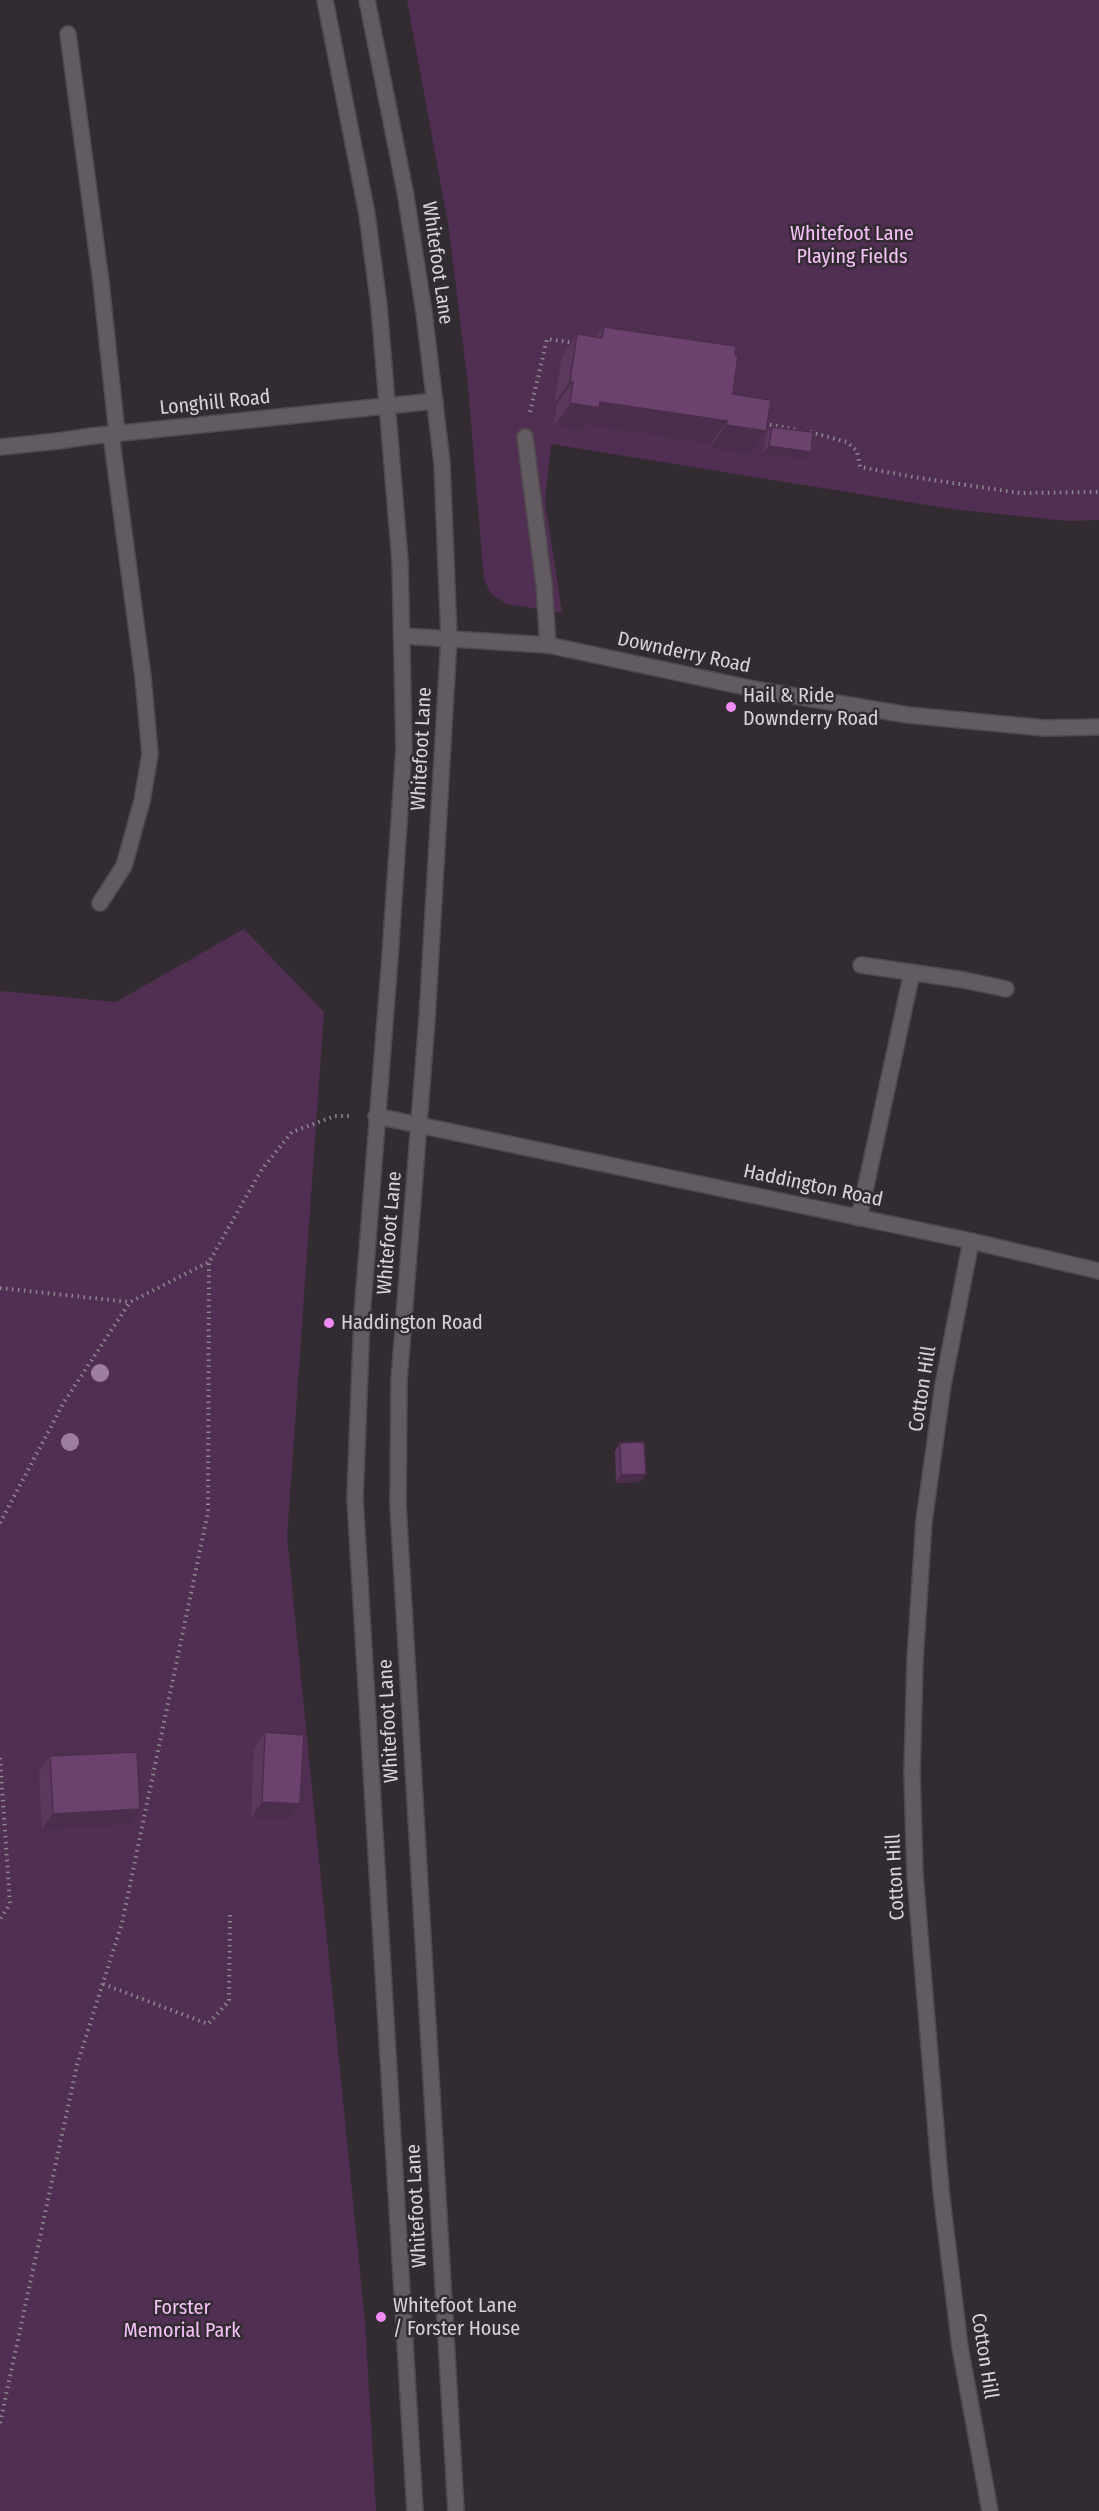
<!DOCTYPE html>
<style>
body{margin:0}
canvas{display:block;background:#322c32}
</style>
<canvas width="1099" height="2511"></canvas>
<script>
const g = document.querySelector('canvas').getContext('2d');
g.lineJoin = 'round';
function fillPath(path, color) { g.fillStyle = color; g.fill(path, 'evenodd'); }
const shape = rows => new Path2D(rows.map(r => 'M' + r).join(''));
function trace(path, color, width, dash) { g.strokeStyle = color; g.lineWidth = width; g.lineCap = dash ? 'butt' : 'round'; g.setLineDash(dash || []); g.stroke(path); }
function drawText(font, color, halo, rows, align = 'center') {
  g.font = font + ' "Fira Sans Condensed",sans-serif'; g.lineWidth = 5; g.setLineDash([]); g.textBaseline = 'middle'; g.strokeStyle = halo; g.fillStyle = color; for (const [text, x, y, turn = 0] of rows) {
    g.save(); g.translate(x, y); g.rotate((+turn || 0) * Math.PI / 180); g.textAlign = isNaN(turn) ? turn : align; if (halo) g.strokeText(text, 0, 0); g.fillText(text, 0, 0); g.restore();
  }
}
fillPath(shape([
 [407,0,1099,0,1099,520,1067,521,952,509,551,444,545,502,562,613,507,604,491,594,484,579,468,385,449,229],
 [244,929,324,1012,287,1537,365,2322,376,2511,0,2511,0,991,116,1002]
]), '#512f52');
const service = shape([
 [68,34,101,282,117,434],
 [525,437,544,585,548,645],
 [58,441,92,436],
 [100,903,124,866,142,801,150,754,143,677,111,434],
 [861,965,964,980,1006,989],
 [859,1218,912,972]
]);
const minor = shape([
 [92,436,435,401],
 [0,447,58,441],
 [403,636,548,645,759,690,908,715,1045,728,1099,727],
 [376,1116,971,1241,1099,1271],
 [971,1241,943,1385,924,1521,915,1660,912,1773,915,1875,941,2191,960,2347,990,2511]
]);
const tertiary = shape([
 [325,0,367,214,379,306,400,561,404,748,390,957,362,1316,355,1498,415,2511],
 [367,0,405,191,424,312,442,463,449,638,427,1019,399,1381,398,1505,456,2511]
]);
trace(service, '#4f494f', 18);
trace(minor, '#4f494f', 18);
trace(tertiary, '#4f494f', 18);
trace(shape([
 [530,412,547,339,575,343],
 [766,422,766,424,797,430],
 [810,432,847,442,857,451,860,467,913,477,1020,493,1099,492],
 [0,1288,130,1302,209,1262,262,1169,292,1132,335,1116,349,1116],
 [0,1523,64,1402,130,1302],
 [0,1758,10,1904,0,1919],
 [103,1984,208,2024,229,2001,230,1912],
 [0,2423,77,2065,122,1923,208,1512,209,1262]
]), '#8d888d', 4, [1.5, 4.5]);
trace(service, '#625b62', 15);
trace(minor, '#625b62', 15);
trace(tertiary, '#625b62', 15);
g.fillStyle = '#9e7e9f';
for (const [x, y] of [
 [100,1373],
 [70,1442]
]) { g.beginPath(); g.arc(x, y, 9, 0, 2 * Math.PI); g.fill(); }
fillPath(shape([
 [604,327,733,394,766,431,750,454,710,448,711,444,587,425,583,430,554,426,557,404,554,404,562,357,577,334,596,337],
 [772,427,811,452,805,460,763,454,766,435],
 [620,1443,640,1482,616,1483,615,1451],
 [265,1732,300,1804,289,1820,251,1818,254,1748],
 [50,1756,140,1809,129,1825,42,1829,39,1772]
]), '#5c385e');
fillPath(shape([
 [570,381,573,382,557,404,554,404],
 [600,402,727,421,711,444,587,425,583,430,554,426,570,403],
 [726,425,766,431,750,454,710,448],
 [769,446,811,452,805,460,763,454],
 [646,1474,640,1482,616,1483,621,1475],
 [262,1802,300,1804,289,1820,251,1818],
 [140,1809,129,1825,42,1829,53,1814]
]), '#4b2e4c');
const building = shape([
 [604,327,736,346,735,355,738,355,733,394,771,400,766,431,726,425,727,421,600,402,599,408,570,403,573,382,570,381,577,334,602,338,604,327],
 [772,427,813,432,811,452,769,446,772,427],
 [644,1442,646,1474,621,1475,620,1443,644,1442],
 [265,1732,304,1735,300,1804,262,1802,265,1732],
 [137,1752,140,1809,53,1814,50,1756,137,1752]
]);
fillPath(building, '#6b416d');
trace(building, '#4b2e4c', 1.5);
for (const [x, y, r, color] of [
 [731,707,6,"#f08bf6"],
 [329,1323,6,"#f08bf6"],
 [381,2317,6,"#f08bf6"]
]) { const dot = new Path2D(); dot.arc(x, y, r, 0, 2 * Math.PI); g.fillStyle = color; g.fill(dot); trace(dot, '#322c32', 2); }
drawText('20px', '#f7c2f9', '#322c32', [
 ["Whitefoot Lane",852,234],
 ["Playing Fields",852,257],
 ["Forster",182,2308],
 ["Memorial Park",182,2331]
]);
drawText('20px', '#d7d3d7', '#322c32', [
 ["Whitefoot Lane",437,263,82],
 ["Longhill Road",215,403,-6],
 ["Downderry Road",684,653,12],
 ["Whitefoot Lane",422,749,-87],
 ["Haddington Road",813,1186,12],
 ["Whitefoot Lane",390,1233,-85],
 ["Cotton Hill",923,1389,-81],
 ["Whitefoot Lane",389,1721,-93],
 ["Cotton Hill",896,1877,-93],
 ["Whitefoot Lane",417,2206,-93],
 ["Cotton Hill",984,2356,81]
]);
drawText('20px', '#d7d3d7', '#322c32', [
 ["Hail & Ride",743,696],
 ["Downderry Road",743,719],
 ["Haddington Road",341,1323],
 ["Whitefoot Lane",393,2306],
 ["/ Forster House",393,2329]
], 'left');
</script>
